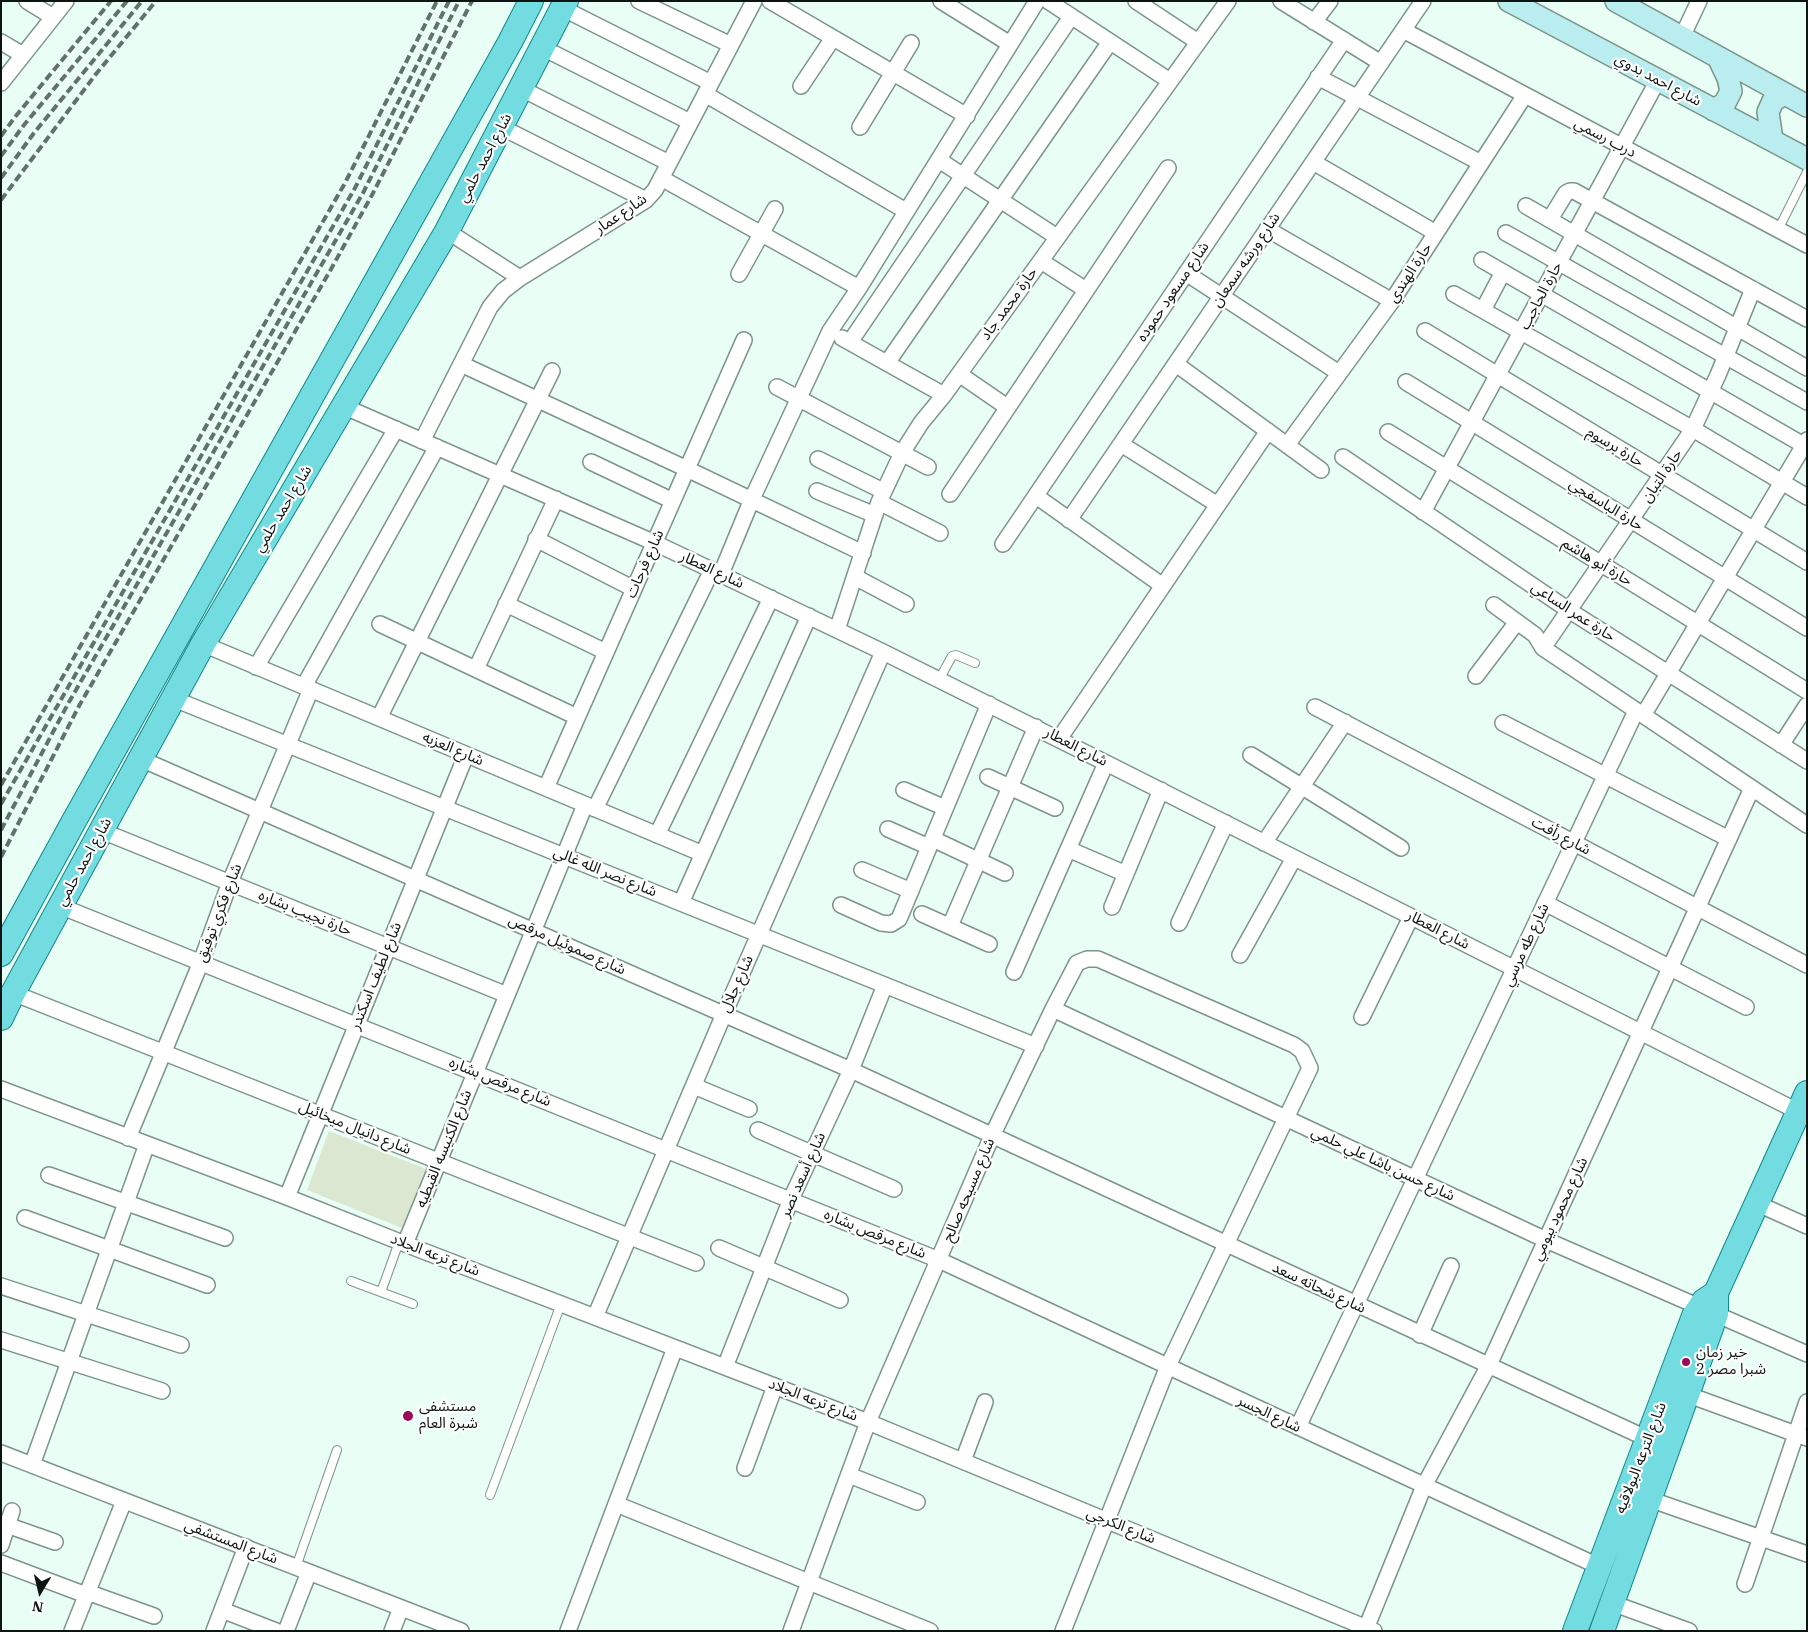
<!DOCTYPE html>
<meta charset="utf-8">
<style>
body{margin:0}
#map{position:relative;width:1808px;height:1632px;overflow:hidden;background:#e9fef4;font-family:"IBM Plex Serif",serif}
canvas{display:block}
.frame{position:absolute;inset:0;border:2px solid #0c1511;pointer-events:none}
.north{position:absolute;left:15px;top:1567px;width:50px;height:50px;-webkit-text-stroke:4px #fff;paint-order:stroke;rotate:189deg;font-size:14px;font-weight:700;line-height:20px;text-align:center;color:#0c1511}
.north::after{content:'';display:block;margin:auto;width:18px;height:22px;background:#0c1511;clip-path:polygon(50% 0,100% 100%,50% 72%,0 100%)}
</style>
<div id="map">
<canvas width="1808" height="1632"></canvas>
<div class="frame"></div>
<div class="north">N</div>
</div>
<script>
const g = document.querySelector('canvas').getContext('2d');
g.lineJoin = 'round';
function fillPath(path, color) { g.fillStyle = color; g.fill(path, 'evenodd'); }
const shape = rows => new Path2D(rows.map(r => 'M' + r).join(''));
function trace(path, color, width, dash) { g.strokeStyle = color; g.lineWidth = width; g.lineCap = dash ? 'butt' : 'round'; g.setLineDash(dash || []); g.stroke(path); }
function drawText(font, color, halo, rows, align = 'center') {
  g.font = font + ' "IBM Plex Serif","Noto Sans Arabic",serif'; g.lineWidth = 4.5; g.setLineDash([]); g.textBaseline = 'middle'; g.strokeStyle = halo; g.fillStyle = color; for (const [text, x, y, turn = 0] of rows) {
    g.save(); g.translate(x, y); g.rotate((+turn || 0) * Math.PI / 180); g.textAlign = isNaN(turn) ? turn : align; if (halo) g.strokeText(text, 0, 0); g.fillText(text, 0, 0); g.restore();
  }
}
fillPath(shape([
 [329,1131,426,1169,402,1228,307,1190]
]), '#dbe7d1');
const lane = shape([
 [1778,230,1807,172],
 [939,680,952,656,956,655,975,663],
 [351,1281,413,1304],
 [381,1292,399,1242],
 [490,1495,561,1304],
 [296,1567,337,1450]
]);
const street = shape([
 [27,1,53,17],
 [639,1,731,45],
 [770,1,967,116],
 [941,1,1010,44],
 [1048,1,1170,81],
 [1136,1,1198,42],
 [1281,1,1381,63],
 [562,8,711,83],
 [1314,22,1330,1],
 [1403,30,1807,245],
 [1682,37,1699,1],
 [1,42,23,55],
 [543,48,690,122],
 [1318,77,1481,163],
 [1,83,66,1],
 [801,86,833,38],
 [522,89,669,163],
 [705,94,906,211],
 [501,127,646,200],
 [860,127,911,43],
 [939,160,1057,237],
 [1313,162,1436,233],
 [661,178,859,288],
 [1526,206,1807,368],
 [1550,219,1566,193,1570,191,1574,191,1807,319],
 [1267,229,1392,301],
 [447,231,520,278],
 [1506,233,1807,402],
 [1482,260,1807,447],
 [1041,261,1086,290],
 [1186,273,1339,373],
 [739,274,775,209],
 [1454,294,1693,429,1807,497],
 [1483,310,1503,272],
 [1425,331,1807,562],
 [842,338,944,395],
 [850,342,1071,17],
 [887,363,1110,42],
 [461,364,687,469,863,553],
 [1176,364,1321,470],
 [959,374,1007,407],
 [1406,382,1807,628],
 [777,387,928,467],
 [343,406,655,543,883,652,1106,763,1805,1115],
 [1388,432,1807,691],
 [422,441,490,307,503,291,520,278,646,200,655,190,754,1],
 [1121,444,1218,505],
 [1287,445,1392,301,1525,95],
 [1343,457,1570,611,1807,761],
 [818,459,883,491],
 [591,462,673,501],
 [817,491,875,515],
 [950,494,1168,168],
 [1036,496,1163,586],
 [879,502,940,533],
 [1423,512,1658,80],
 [1069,520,1423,1],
 [536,539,634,589],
 [1003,544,1344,40],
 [721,574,752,499,830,331,859,288,1037,1],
 [855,577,906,604],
 [506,604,606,652],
 [1494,605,1535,635,1543,648,1807,825],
 [380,624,577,717],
 [837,630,879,502,902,453,921,423,944,395,1228,1],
 [203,644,703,854],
 [1543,648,1693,429,1718,375,1753,289],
 [256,667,396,429],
 [476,669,556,499],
 [1476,676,1517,622],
 [304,686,437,447],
 [174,699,1036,1046],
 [1315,707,1807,965],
 [1644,714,1807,440],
 [379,718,552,371],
 [1503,723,1729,839],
 [1059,739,1268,431],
 [1781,745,1807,705],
 [1251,755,1401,848],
 [141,759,851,1070,1648,1439],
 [988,777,1055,808],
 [546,788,744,340],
 [904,790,945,808],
 [595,809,712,570],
 [888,829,929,847],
 [102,831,507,995],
 [657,835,771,598],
 [933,839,1005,873],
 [1264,843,1345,722],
 [1068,849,1126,874],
 [862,870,911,891],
 [681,903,809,616],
 [1545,903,1746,1007],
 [841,905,881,923,891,924,899,919,989,704],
 [60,906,939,1260,1600,1567],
 [1112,907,1161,790],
 [922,914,989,944],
 [1179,923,1226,823],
 [950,926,1036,727],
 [1240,955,1294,858],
 [1014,972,1106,763],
 [13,993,696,1263],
 [1053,1009,1546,1240,1807,1354],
 [1362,1017,1411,917],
 [694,1086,749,1109],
 [1,1089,287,1197,405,1244,868,1422,1374,1631],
 [758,1130,894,1189],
 [128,1138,201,962,230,882,311,689],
 [49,1175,225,1238],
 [287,1197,466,755],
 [1756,1203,1807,1226],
 [25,1218,207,1285],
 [405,1244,585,805],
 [719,1248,840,1300],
 [1,1286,181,1345],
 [595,1317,724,1014,883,652],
 [1420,1335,1451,1266],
 [1,1340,162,1391],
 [725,1367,791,1199,851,1070,885,985],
 [1686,1394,1807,1438],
 [1298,1427,1636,711],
 [1,1453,461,1631],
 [963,1461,985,1402],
 [32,1465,147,1144],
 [745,1468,775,1386],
 [849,1475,917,1502],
 [1649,1499,1807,1554],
 [616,1504,930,1631],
 [1,1523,55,1542],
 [1,1545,12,1511],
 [1,1563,86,1595],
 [1745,1584,1807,1402],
 [87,1592,154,1616],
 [1612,1603,1689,1631],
 [222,1610,276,1631],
 [72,1631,124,1501],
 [214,1631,246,1547],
 [286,1631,309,1572],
 [392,1631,401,1608],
 [568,1631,675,1348],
 [791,1631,868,1422,992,1136,1053,1009,1077,963,1087,959,1098,959,1294,1045,1302,1051,1310,1068,1168,1366,1063,1631],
 [1365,1631,1424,1486,1489,1365,1752,788]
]);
const secondary = shape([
 [1509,1,1807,159],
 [1616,1,1807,106],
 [1714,110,1725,103,1731,91,1728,78,1718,57],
 [1772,140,1768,112,1773,101,1784,94]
]);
const primary = shape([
 [1,954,74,821,510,42,531,1],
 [1,1018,13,993,203,644,447,231,566,1],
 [1575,1631,1694,1316,1704,1301,1716,1293],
 [1602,1631,1716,1314,1716,1293,1807,1093]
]);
trace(lane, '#7d9589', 10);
trace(street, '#7d9589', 18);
trace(secondary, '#7d9589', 24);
trace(primary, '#12878a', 26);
trace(lane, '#fff', 8);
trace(street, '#fff', 15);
trace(secondary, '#b9edef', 21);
trace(primary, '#73dce0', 24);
trace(shape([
 [1,136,15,117,111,1],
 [1,156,24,125,127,1],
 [1,178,34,133,142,1],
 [1,200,96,74,156,1],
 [1,785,345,183,437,1],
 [1,804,355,188,449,1],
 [1,830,69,702,363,193,459,1],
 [1,857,79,706,330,271,372,195,472,1]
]), '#63716b', 4, [8, 4]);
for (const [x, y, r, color] of [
 [1686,1362,5,"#9a095a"],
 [408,1416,6,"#9a095a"]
]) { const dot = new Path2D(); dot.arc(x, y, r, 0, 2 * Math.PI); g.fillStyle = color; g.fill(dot); trace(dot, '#fff', 2); }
drawText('15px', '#0c1511', '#fff', [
 ["شارع احمد بدوي",1658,80,28],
 ["درب رسمي",1605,138,28],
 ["شارع احمد حلمي",485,158,-62],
 ["شارع عمار",621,214,-34],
 ["شارع ورشه سمعان",1246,260,-56],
 ["حارة الهندي",1410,273,-57],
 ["شارع مسعود حموده",1173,292,-56],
 ["حارة الحاجب",1541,296,-62],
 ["حارة محمد جاد",1009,304,-54],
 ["حارة برسوم",1615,447,31],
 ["حارة التبان",1662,476,-56],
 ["حارة الباسفجي",1606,505,32],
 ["شارع احمد حلمي",283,509,-59],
 ["حارة أبو هاشم",1597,562,31],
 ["شارع فرحات",645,564,-66],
 ["شارع العطار",712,570,25],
 ["حارة عمر الساعي",1573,612,33],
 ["شارع العطار",1076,747,27],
 ["شارع العزبه",453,749,23],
 ["شارع رأفت",1561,836,28],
 ["شارع احمد حلمي",84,862,-61],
 ["شارع نصر الله غالي",605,872,22],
 ["شارع فكري توفيق",219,913,-69],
 ["حارة نجيب بشاره",305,913,22],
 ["شارع العطار",1438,930,27],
 ["شارع صموئيل مرقص",567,945,24],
 ["شارع طه مرسي",1526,945,-65],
 ["شارع لطيف اسكندر",376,976,-68],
 ["شارع جلال",737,984,-66],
 ["شارع مرقص بشاره",500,1082,22],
 ["شارع دانيال ميخائيل",355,1128,22],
 ["شارع الكنيسه القبطيه",444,1149,-68],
 ["شارع حسن باشا علي حلمي",1383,1164,25],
 ["شارع أسعد نصر",803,1175,-66],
 ["شارع مسيحه صالح",969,1190,-67],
 ["شارع محمود بيومي",1560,1209,-65],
 ["شارع مرقص بشاره",875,1234,22],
 ["شارع ترعه الجلاد",435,1255,21],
 ["شارع شحاته سعد",1319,1288,25],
 ["شارع ترعه الجلاد",813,1400,21],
 ["شارع الجسر",1269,1414,25],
 ["شارع الترعه البولاقيه",1641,1458,-69],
 ["شارع الكرجي",1121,1526,22],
 ["شارع المستشفي",231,1542,21]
]);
drawText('15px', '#0c1511', '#fff', [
 ["خير زمان",1696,1353],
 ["شبرا مصر 2",1696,1370],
 ["مستشفى",419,1407],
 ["شبرة العام",419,1424]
], 'left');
</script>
